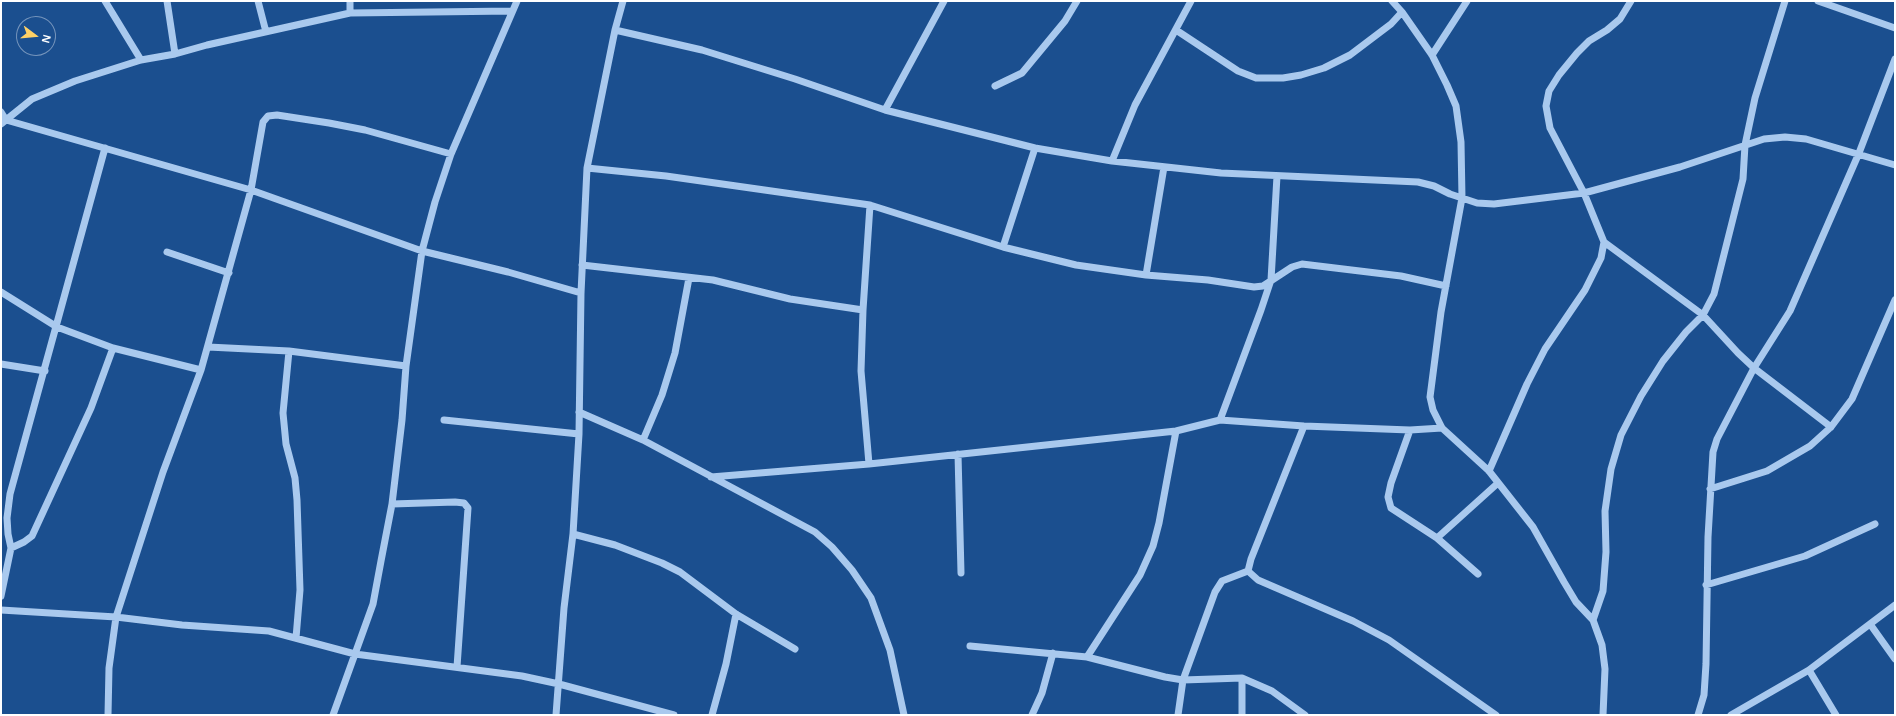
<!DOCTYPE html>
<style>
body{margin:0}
#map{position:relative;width:1896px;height:716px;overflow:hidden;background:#1b4f8f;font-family:Helvetica,sans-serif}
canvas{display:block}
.frame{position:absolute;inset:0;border:2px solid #fff;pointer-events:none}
.north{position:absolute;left:16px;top:16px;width:40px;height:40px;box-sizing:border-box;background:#1b4f8f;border:1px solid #7695bc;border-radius:50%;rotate:106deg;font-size:11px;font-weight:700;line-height:16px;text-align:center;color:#fff}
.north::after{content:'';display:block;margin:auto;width:14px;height:18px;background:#ffd166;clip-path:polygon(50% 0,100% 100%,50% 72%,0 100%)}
</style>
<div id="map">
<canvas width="1896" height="716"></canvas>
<div class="frame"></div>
<div class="north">N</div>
</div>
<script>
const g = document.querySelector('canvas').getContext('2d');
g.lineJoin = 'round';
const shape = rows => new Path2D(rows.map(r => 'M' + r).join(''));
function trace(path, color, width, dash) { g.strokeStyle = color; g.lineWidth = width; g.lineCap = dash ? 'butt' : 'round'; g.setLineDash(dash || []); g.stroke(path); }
trace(shape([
 [105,1,141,60],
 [167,1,175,54],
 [258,1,266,32],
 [1392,1,1402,12,1432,55,1447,85,1456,106,1461,142,1462,198,1441,312,1430,397,1433,410,1442,428,1489,471,1533,527,1564,582,1576,602,1593,620,1602,645,1605,669,1603,715],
 [1818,1,1895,28],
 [350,13,350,1],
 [615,30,702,50,795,79,885,110,1035,148,1112,161,1221,173,1418,182,1434,186,1450,194,1477,203,1494,204,1584,193,1680,167,1764,139,1785,137,1806,139,1895,165],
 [1176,30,1238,71,1256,78,1283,78,1301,75,1324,68,1350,55,1391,24,1402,12],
 [1432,55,1467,1],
 [995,86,1022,73,1065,21,1077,1],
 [885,110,944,1],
 [1,112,6,120,251,190,422,251,508,272,581,293],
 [1,124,32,99,75,81,141,60,175,54,207,45,350,13,512,11],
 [1112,161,1135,105,1191,1],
 [587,168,666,176,870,205,1003,247,1076,265,1146,275,1208,280,1254,287,1263,286,1292,267,1302,264,1401,276,1446,286],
 [1604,242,1703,315,1738,353,1754,368,1717,439,1713,452,1708,537,1706,664,1704,695,1698,715],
 [1003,247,1035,148],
 [167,252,229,273],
 [582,265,713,280,790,299,863,310],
 [1146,275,1164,167],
 [1,292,57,327,113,348,201,370],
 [208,347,289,351,406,366],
 [289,351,283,413,286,444,295,478,297,500,300,590,296,638],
 [1,364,45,371],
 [579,412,643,440,815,532,832,547,852,570,871,598,890,650,904,715],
 [444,420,579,434],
 [1220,420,1261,310,1271,280,1277,176],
 [1304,426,1251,559,1248,571,1258,580,1353,621,1389,640,1496,715],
 [1831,427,1754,368,1790,311,1859,153,1895,59],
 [1410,430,1391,483,1388,497,1391,508,1437,538,1478,574],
 [643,440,662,395,675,353,689,278],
 [958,454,961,573],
 [869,464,861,371,863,310,870,205],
 [1489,471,1527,384,1545,349,1585,290,1601,258,1604,242,1584,193,1550,128,1546,106,1549,91,1559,75,1577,53,1589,41,1607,30,1620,19,1631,1],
 [711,477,869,464,1176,431,1220,420,1304,426,1410,430,1442,428],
 [1710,489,1767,471,1810,446,1831,427,1852,399,1895,300],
 [392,504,455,502,464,503,468,508,457,667],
 [573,534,615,545,662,563,680,572,736,614,795,649],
 [1437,538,1498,483],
 [11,548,24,542,32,536,91,408,113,348],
 [1706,585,1805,556,1875,524],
 [1,596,11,548,8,534,7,518,10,494,105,148],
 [1,610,116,617,182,625,269,631,355,654,522,676,559,684,674,715],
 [1593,620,1603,591,1606,552,1605,511,1611,469,1621,435,1641,396,1663,361,1686,332,1703,315,1714,294,1743,179,1745,145,1755,98,1785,1],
 [1870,624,1895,659],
 [970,646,1087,657,1165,677,1183,680,1242,678,1272,691,1305,715],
 [1087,657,1140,575,1153,546,1159,523,1176,431],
 [1809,670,1836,715],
 [108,715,109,668,116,617,163,472,201,370,251,190,263,122,268,116,277,115,329,123,365,130,451,154],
 [333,715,373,604,381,561,392,504,402,420,406,366,422,251,435,202,451,154,517,1],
 [556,715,564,608,573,534,579,434,581,293,587,168,615,30,623,1],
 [712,715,726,664,736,614],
 [1032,715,1042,693,1053,653],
 [1178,715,1183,680,1215,592,1222,581,1248,571],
 [1242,715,1242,678],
 [1731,715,1809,670,1895,605]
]), '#a9c9ee', 7);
</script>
